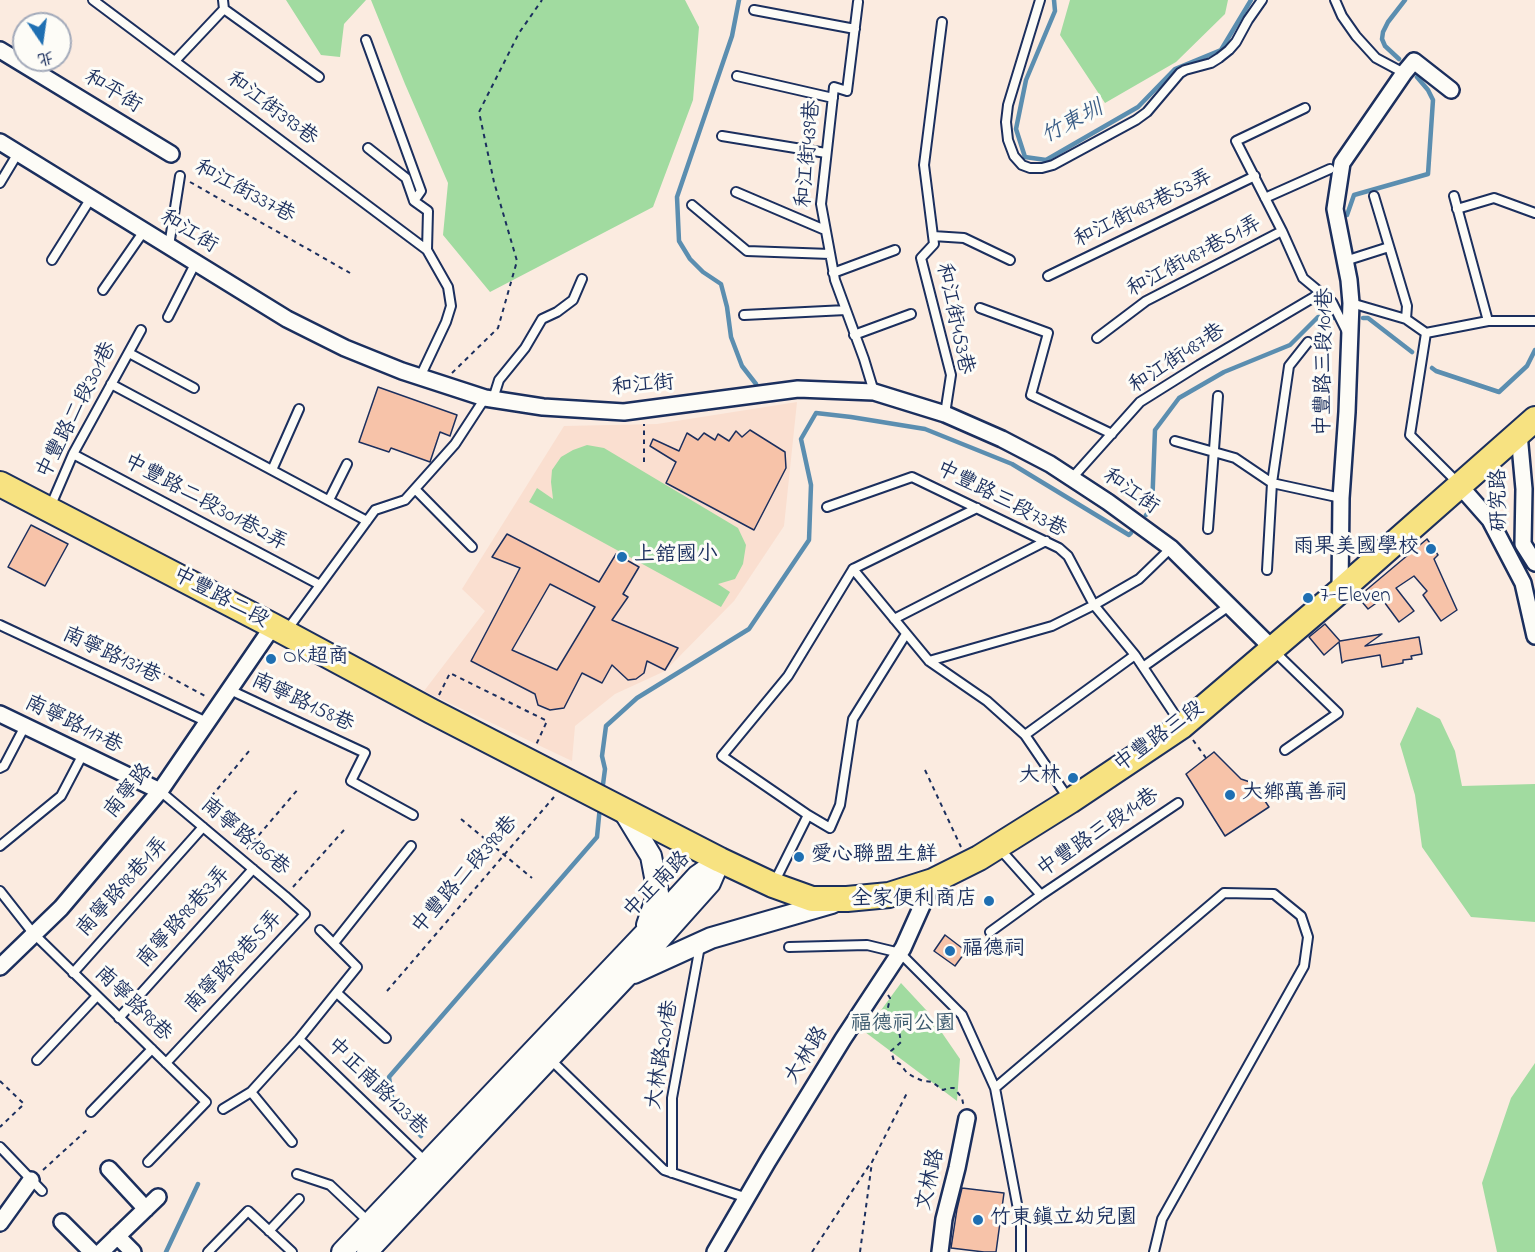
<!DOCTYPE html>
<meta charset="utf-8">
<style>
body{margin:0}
#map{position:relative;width:1535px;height:1252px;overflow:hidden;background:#fbebe0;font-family:"Indie Flower","LXGW WenKai TC",sans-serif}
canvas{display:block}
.north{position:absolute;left:12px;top:12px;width:60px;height:60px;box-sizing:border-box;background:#fdfcf7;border:2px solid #a3aaba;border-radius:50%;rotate:167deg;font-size:16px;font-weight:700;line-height:24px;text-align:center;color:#1b2f5e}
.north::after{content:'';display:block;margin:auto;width:21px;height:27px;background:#1f6fb2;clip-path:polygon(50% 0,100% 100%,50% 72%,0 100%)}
</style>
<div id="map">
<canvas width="1535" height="1252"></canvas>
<div class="north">北</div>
</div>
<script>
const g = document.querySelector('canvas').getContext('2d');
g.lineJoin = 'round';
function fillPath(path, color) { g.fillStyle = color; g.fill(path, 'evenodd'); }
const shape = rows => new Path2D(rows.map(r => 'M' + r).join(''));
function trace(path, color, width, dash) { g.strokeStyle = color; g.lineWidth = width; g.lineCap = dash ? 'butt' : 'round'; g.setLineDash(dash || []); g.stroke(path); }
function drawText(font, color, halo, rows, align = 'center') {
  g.font = font + ' "Indie Flower","LXGW WenKai TC",sans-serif'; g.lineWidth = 6; g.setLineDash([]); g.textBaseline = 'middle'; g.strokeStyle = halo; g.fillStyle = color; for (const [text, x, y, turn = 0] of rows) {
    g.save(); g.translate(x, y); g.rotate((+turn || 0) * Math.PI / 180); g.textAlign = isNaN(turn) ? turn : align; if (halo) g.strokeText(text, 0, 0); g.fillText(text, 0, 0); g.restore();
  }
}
fillPath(shape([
 [797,402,784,526,734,601,665,671,615,694,575,726,572,761,424,691,485,611,462,589,564,426,657,424]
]), '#fadfd0');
fillPath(shape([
 [286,0,366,0,344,24,340,57,321,55],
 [371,0,685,0,699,27,693,100,653,207,490,292,443,235,448,183,405,84],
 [1070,0,1228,0,1225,14,1176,62,1105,103,1060,35],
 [587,445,604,448,738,528,746,545,743,564,735,579,718,584,730,592,721,607,529,502,537,488,553,499,551,482,552,470,561,457,573,450],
 [1417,707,1440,719,1455,751,1462,786,1535,784,1535,922,1471,917,1422,847,1415,795,1400,744],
 [901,983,927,1011,960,1059,957,1101,865,1032],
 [1535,1063,1535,1252,1497,1252,1482,1183,1511,1098]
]), '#a1dba0');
trace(shape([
 [739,0,732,36,677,197,679,241,690,259,703,272,721,284,727,307,731,337,742,366,756,384],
 [1054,0,1055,11,1026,80,1016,129,1025,157,1046,160,1138,107,1175,69,1221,50,1251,0],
 [1399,59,1385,46,1382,39,1383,32,1388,22,1405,0],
 [1347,215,1354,195,1428,174,1433,100,1428,90,1417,77],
 [1363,318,1368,318,1412,352],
 [1432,368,1436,371,1499,392,1527,366,1535,350],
 [1146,515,1152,509,1155,430,1179,398,1224,372,1290,345,1318,317,1337,318],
 [602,792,605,769,602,756,606,726,637,698,749,629,809,540,811,485,801,439,816,413,851,417,925,429,1012,464,1129,535,1131,533],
 [421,1136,393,1104,389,1077,597,837,600,806],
 [166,1252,198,1184]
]), '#5b8eb0', 4.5);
const building = shape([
 [378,387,457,415,450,436,440,432,430,462,391,448,389,452,359,442,378,387],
 [750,430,785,452,786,468,754,530,666,483,676,462,650,446,653,439,679,451,687,433,698,440,704,433,715,440,718,434,729,441,736,431,742,437,750,430],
 [31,525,68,544,45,586,8,567,31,525],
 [507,534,599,582,616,554,639,567,623,594,628,597,612,620,678,648,665,670,647,661,644,673,636,679,628,680,612,665,602,683,582,673,564,708,550,710,538,705,535,694,471,661,520,568,492,557,507,534],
 [550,584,595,607,557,670,512,650,550,584],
 [1427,539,1438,555,1434,559,1457,610,1441,621,1423,595,1427,591,1414,576,1396,588,1414,611,1399,622,1382,599,1368,609,1358,597,1427,539],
 [1325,624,1340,641,1382,634,1365,646,1419,637,1422,654,1411,656,1412,659,1403,660,1403,663,1382,667,1380,655,1345,661,1342,663,1339,642,1324,655,1309,637,1325,624],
 [1214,752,1241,779,1253,783,1269,807,1225,836,1186,774,1214,752],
 [945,935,966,951,955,966,934,951,945,935],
 [962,1188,1004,1193,996,1252,984,1252,951,1248,957,1209,962,1188]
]);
fillPath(building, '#f7c3a9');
trace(building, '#1b2f5e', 1.5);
const service = shape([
 [93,0,427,250,448,287,451,306,446,322,420,377],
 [223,0,224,9,319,77],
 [1040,0,1008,105,1006,122,1008,140,1014,156,1022,165,1030,168,1042,168,1053,165,1136,120,1147,112,1180,73,1185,70,1211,63,1219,58,1229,50,1236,42,1248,20,1262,0],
 [1335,0,1342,16,1356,36,1376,58,1404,73],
 [858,2,847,91,834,87,821,204,835,280,864,359,874,392],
 [754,10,855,29],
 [942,22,924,165,934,244,921,258,951,375,945,414],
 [366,40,421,191,414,201],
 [175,61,224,9],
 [737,76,833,98],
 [1305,108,1236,141,1282,231,1303,278,1332,302,1347,332],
 [722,136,826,153],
 [368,148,406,178,414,201,428,211,427,250],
 [0,183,18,153],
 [736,192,825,230],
 [1374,196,1407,306,1406,319],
 [1454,196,1488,321],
 [1265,198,1330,169],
 [692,205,747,251,830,254],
 [1457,209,1494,198,1535,213],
 [933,236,964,238,1010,260],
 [169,246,180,176],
 [52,260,91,198],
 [1345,261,1389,247],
 [833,273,895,250],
 [1048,276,1255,176],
 [103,290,144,231],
 [1351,303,1406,319,1426,333,1488,321,1535,321],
 [980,308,1048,333,1031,395,1112,434],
 [744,315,846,310],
 [168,317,196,262],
 [1426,333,1410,435,1459,484],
 [854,335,911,314],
 [1097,338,1146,301,1282,231],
 [129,353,194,388],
 [111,384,367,521],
 [493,399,499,380,525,348,542,319,557,312,573,300,582,279],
 [1175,441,1235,458,1272,483,1341,498],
 [73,454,320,585],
 [272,470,299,409],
 [1072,478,1140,402,1199,365,1321,293],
 [415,489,472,547],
 [329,500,347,464],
 [51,505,73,454,141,330],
 [827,507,912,477,1059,548,1068,556,1094,605,1135,655,1181,724],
 [1208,529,1218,396],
 [853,569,929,661,987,701,1025,735,1068,798],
 [853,569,977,508],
 [1267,570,1272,483,1289,366,1308,342],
 [894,619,1046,541],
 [0,625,207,722],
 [287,630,375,510,405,500,455,444,485,398],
 [1274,651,1338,713,1285,750],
 [929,661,1052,626,1094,605,1139,579,1171,548],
 [1143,667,1229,606],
 [230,690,365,753,351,781,413,815],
 [1025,735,1135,655],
 [0,768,4,766,25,726],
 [160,791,285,896,305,914,166,1063],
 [808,815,830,828,840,805,853,719,906,634],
 [0,846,61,796,83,754],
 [999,848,1041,895],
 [775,881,808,815,722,756,788,676,853,569],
 [0,891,33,933,206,1102,148,1162],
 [990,932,1041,895,1178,803],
 [334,943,411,846],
 [789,947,867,945,900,953,962,1015,995,1088,1021,1225,1021,1252],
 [73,973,203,827],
 [337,993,386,1038],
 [119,1018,253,869],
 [299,1039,426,1162],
 [37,1060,97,996],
 [551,1060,664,1170,747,1198],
 [995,1088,1224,893,1274,894,1301,916,1308,937,1304,966,1162,1219,1154,1252],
 [251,1092,292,1142],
 [223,1109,251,1092,299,1039,357,967,320,930],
 [91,1112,152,1049],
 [0,1147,42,1191],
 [672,1173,672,1098,700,946],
 [297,1174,330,1185,369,1222],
 [269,1231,299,1199],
 [208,1252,248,1211,292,1252]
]);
const minor = shape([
 [0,50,171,154],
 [0,142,287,319,345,348,402,371,485,398,543,407,624,412,798,389,874,392,945,414,1002,439,1050,464,1108,502,1171,548,1272,648],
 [1519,434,1524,489,1523,544,1535,563],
 [1460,486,1490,520,1523,583,1535,636],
 [1340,591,1341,498,1347,412,1351,303,1349,280,1335,209,1342,163,1404,73,1414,61,1451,90],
 [0,714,160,791],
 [0,967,61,908,160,791,273,626],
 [109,1169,146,1209],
 [62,1222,92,1252],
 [0,1223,31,1180],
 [117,1236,133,1252],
 [101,1252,158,1197],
 [715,1252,768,1161,843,1039,903,948,933,881],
 [940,1252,944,1219,957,1168,967,1118]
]);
const tertiary = shape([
 [623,810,651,856,658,893,647,925],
 [634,973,711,938,832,903],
 [342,1252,644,934,697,876,720,860],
 [367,1252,626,977,710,883,720,860]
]);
const primary = shape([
 [0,484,273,626,431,711,720,860,773,885,812,899,847,899,889,895,933,881,979,858,1070,801,1182,726,1340,591,1535,419]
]);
trace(service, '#1b2f5e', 12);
trace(minor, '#1b2f5e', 20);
trace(tertiary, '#1b2f5e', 24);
trace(primary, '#1b2f5e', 28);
trace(shape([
 [190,182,350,273],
 [452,373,498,328,517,261,494,182,479,112,519,33,542,0],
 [644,462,644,424],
 [121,651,207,697],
 [439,695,450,673,547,721,536,745],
 [1193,740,1206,758],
 [925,770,961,847],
 [200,810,250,750],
 [461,819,532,878],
 [247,849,299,788],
 [293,887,344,830],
 [387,991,554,797],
 [888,995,890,998,887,1012,888,1023,899,1031,901,1042,891,1051,894,1061,900,1064,907,1073,916,1078,923,1081,932,1082,943,1090,948,1088,954,1088,962,1098,963,1103,965,1104],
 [0,1081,24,1104,0,1127],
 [43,1170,89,1128],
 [812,1252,870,1164],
 [860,1252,872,1162,908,1091]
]), '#1b2f5e', 2, [4.5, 4.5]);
trace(service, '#fdfcf7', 8);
trace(minor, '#fdfcf7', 15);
trace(tertiary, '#fdfcf7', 20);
trace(primary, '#f7e281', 24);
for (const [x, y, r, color] of [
 [1431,549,6,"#1f6fb2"],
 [622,557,6,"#1f6fb2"],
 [1308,598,6,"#1f6fb2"],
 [271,659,6,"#1f6fb2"],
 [1073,778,6,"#1f6fb2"],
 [1230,795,6,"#1f6fb2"],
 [799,857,6,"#1f6fb2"],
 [989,901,6,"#1f6fb2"],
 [950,951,6,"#1f6fb2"],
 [978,1220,6,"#1f6fb2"]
]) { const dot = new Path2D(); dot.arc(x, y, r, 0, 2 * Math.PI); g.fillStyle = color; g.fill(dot); trace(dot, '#fdfcf7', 2); }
drawText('21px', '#1b2f5e', '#fdfcf7', [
 ["和平街",112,93,31],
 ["和江街393巷",271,110,37],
 ["和江街439巷",810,154,-85],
 ["和江街337巷",244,193,28],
 ["和江街487巷53弄",1144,210,-26],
 ["和江街",188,233,31],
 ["和江街487巷51弄",1195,258,-28],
 ["和江街453巷",953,319,78],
 ["和江街487巷",1178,360,-33],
 ["中豐路三段101巷",1326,362,-89],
 ["和江街",643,387,-5],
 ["中豐路二段301巷",78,411,-63],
 ["和江街",1130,493,35],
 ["研究路",1501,500,-91],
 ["中豐路三段73巷",1001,501,27],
 ["中豐路二段301巷2弄",205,504,28],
 ["中豐路二段",220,599,28],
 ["南寧路131巷",111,657,25],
 ["南寧路158巷",302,704,25],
 ["南寧路117巷",73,726,26],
 ["中豐路三段",1160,738,-36],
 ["南寧路",130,792,-51],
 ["中豐路三段14巷",1099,834,-34],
 ["南寧路136巷",244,838,40],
 ["中豐路二段398巷",466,876,-49],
 ["中正南路",658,886,-45],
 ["南寧路98巷1弄",124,888,-48],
 ["南寧路98巷3弄",185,918,-48],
 ["南寧路98巷5弄",235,963,-47],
 ["南寧路98巷",132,1005,44],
 ["大林路201巷",664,1055,-81],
 ["大林路",808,1056,-58],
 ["中正南路123巷",376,1088,44],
 ["文林路",932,1180,-77]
]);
drawText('21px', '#1b2f5e', '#fdfcf7', [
 ["雨果美國學校",1419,549,"right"],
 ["上舘國小",634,557],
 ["7-Eleven",1320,598],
 ["OK超商",283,659],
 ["大林",1061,778,"right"],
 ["大鄉萬善祠",1242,795],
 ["愛心聯盟生鮮",811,857],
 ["全家便利商店",977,901,"right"],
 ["福德祠",962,951],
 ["竹東鎮立幼兒園",990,1220]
], 'left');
drawText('21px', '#3c5a6e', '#fdfcf7', [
 ["福德祠公園",903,1026]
]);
drawText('italic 22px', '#3b5e87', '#fdfcf7', [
 ["竹東圳",1073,124,-28]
]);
</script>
